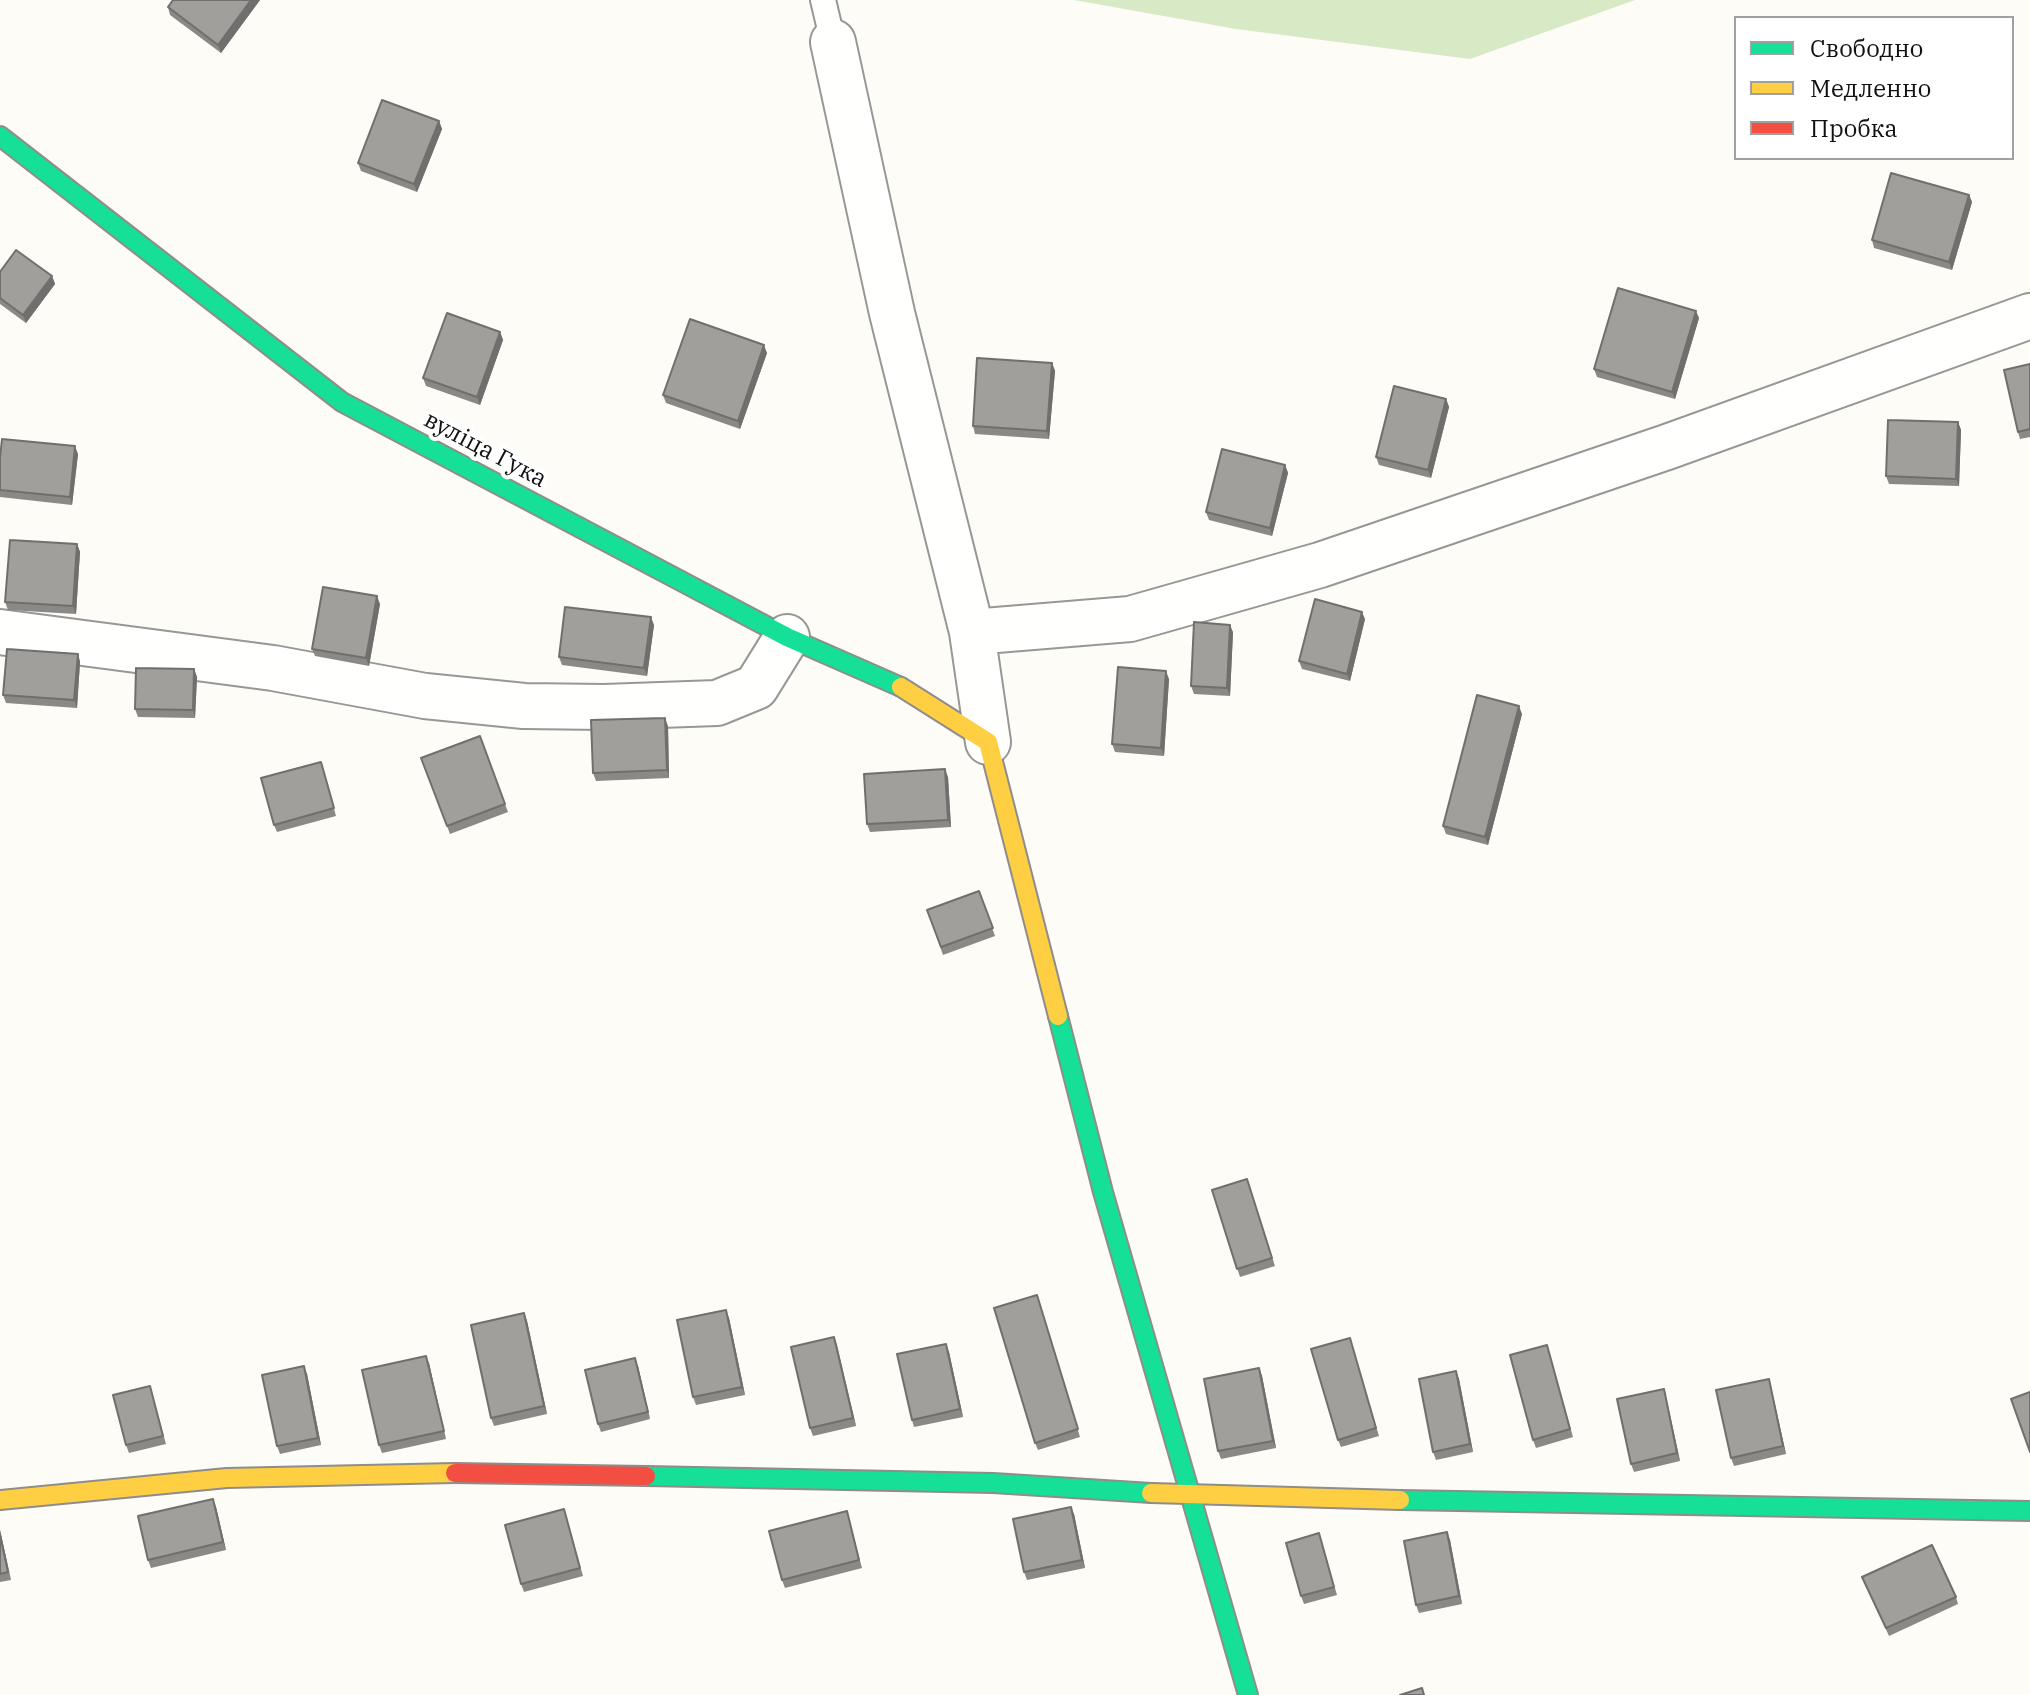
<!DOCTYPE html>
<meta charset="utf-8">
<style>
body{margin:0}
#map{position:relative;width:2030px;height:1695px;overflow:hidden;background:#fdfcf7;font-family:"IBM Plex Serif",serif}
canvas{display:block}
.legend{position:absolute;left:1734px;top:16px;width:280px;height:144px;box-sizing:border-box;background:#fff;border:2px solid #a0a0a0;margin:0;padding:10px 14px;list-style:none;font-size:24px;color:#111}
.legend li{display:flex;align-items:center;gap:16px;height:40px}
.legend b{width:40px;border:2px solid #a0a0a0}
</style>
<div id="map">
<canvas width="2030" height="1695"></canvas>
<ul class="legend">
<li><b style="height:10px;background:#16e098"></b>Свободно</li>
<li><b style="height:10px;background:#ffcf43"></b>Медленно</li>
<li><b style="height:10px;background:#f24e42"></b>Пробка</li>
</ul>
</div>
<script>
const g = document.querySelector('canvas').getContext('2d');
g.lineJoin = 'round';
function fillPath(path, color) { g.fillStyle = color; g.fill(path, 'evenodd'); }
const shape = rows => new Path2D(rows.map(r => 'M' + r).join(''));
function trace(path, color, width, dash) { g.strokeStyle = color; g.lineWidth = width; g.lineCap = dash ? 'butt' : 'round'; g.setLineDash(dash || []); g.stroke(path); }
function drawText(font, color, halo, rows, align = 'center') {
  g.font = font + ' "IBM Plex Serif",serif'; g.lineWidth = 8; g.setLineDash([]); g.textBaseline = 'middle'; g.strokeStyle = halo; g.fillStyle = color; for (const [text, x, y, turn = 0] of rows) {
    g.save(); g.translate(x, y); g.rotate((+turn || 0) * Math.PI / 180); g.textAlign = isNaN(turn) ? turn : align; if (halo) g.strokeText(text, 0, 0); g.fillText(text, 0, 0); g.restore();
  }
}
fillPath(shape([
 [1074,0,1635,0,1470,59,1236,29]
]), '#d8eac5');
const lane = shape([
 [823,0,833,42]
]);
const street = shape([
 [833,42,892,313,972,632,988,742],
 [0,632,273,668,425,696,524,706,604,707,717,703,756,687,787,637],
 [972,632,1130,619,1320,565,1667,447,2030,316]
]);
const fast = shape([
 [0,136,342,402,787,637,901,687],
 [1058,1016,1103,1192,1248,1695],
 [646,1476,993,1483,1151,1493],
 [1400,1500,2030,1511]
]);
const slow = shape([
 [901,687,988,742,1058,1016],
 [1151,1493,1400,1500],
 [0,1500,227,1478,455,1473]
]);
const jam = shape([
 [455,1473,646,1476]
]);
trace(lane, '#979795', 28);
trace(street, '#979795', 48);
trace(fast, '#8e8d8b', 22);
trace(slow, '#8e8d8b', 22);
trace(jam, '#8e8d8b', 22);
trace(lane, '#fffffe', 24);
trace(street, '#fffffe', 44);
trace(fast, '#16e098', 18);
trace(slow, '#ffcf43', 18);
trace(jam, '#f24e42', 18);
fillPath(shape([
 [173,0,260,0,221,53,170,15,168,7],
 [439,121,442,129,417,192,361,171,358,163],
 [1969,195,1972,202,1952,270,1874,248,1872,240],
 [0,272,52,276,55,284,26,323,0,304],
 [1699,318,1675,399,1597,377,1594,369],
 [500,332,503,340,480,405,426,386,423,378],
 [767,353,740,429,666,403,663,395],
 [1052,363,1055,371,1049,439,975,434,973,426],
 [2030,364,2030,437,2020,439,2018,432],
 [1446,399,1449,407,1431,478,1379,465,1376,457],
 [1958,422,1961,430,1959,486,1889,484,1886,476],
 [78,454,72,505,0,497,0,458],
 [1285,465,1288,473,1272,536,1209,520,1206,512],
 [77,544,80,552,76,614,8,610,5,602],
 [380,604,369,666,315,656,312,649],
 [1365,619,1350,681,1302,669,1299,661],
 [654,625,647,676,562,665,559,657],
 [1233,632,1230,696,1194,694,1191,686],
 [78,654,80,662,77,708,6,703,3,695],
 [194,669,197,677,195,718,138,717,135,709],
 [1169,679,1164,756,1115,752,1112,744],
 [1522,714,1488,845,1446,834,1443,826],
 [668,726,669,778,596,781,593,773],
 [480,736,508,812,450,834,421,758],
 [321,762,336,816,277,832,274,825],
 [948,777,951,827,870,832,867,824],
 [979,891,995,936,943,955,927,910],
 [1247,1179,1275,1266,1240,1277,1212,1190],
 [1037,1295,1080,1437,1038,1450,1035,1443],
 [524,1313,527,1321,547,1414,494,1426,491,1418],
 [729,1318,745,1395,696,1405,693,1397],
 [834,1337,856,1426,813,1436,810,1428],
 [1547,1345,1573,1437,1536,1448,1533,1440],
 [1352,1346,1379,1436,1341,1447,1338,1440],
 [949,1352,963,1417,914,1427,912,1420],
 [429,1363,446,1439,382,1453,379,1445],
 [638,1366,650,1419,601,1432,598,1424],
 [1259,1368,1262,1376,1276,1448,1221,1459,1218,1451],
 [1456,1371,1459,1379,1473,1452,1436,1460,1433,1452],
 [307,1374,321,1445,280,1454,277,1446],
 [1769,1379,1771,1387,1786,1454,1734,1466,1731,1458],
 [150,1386,166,1444,129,1453,126,1445],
 [1664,1389,1666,1397,1680,1461,1634,1472,1631,1464],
 [216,1507,226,1550,151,1568,148,1560],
 [564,1509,583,1576,524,1592,521,1584],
 [847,1511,862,1568,785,1588,782,1580],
 [1074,1514,1085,1568,1027,1580,1024,1572],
 [0,1530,11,1580,0,1582],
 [1447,1532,1450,1540,1462,1604,1419,1613,1416,1605],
 [1319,1533,1337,1595,1304,1604,1301,1596],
 [1862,1577,1956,1597,1958,1604,1889,1636]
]), '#8a8986');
fillPath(shape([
 [251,0,260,0,221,53,218,45],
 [439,121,442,129,417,192,414,184],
 [1969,195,1972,202,1952,270,1949,262],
 [52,276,55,284,26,323,23,315],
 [1696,311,1699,318,1675,399,1672,392],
 [500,332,503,340,480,405,477,397],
 [764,345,767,353,740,429,738,421],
 [1052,363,1055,371,1049,439,1047,431],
 [1446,399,1449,407,1431,478,1428,470],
 [1958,422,1961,430,1959,486,1956,479],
 [75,446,78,454,72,505,70,497],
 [1285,465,1288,473,1272,536,1270,528],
 [77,544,80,552,76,614,73,606],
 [377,596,380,604,369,666,366,658],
 [1362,612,1365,619,1350,681,1347,674],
 [651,617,654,625,647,676,644,668],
 [1230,625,1233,632,1230,696,1227,688],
 [78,654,80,662,77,708,74,700],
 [194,669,197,677,195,718,193,710],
 [1166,671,1169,679,1164,756,1161,748],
 [1519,706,1522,714,1488,845,1485,837],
 [665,718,668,726,669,778,667,770],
 [945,769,948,777,951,827,948,820],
 [726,1310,729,1318,745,1395,742,1387],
 [524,1313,527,1321,547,1414,544,1406],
 [834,1337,837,1345,856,1426,853,1418],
 [946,1344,949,1352,963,1417,960,1409],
 [426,1356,429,1363,446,1439,444,1431],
 [635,1358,638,1366,650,1419,648,1412],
 [304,1366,307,1374,321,1445,318,1438],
 [1259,1368,1262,1376,1276,1448,1273,1441],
 [1456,1371,1459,1379,1473,1452,1470,1444],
 [1769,1379,1771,1387,1786,1454,1783,1446],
 [1664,1389,1666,1397,1680,1461,1677,1453],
 [213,1499,216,1507,226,1550,223,1542],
 [1071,1507,1074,1514,1085,1568,1082,1560],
 [0,1530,11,1580,0,1535],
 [1447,1532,1450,1540,1462,1604,1459,1596]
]), '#716f6d');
const building = shape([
 [173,0,251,0,218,45,168,7,173,0],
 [382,100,439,121,414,184,358,163,382,100],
 [1891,173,1969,195,1949,262,1872,240,1891,173],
 [16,250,52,276,23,315,0,298,0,272,16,250],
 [1618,288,1696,311,1672,392,1594,369,1618,288],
 [447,313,500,332,477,397,423,378,447,313],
 [690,319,764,345,738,421,663,395,690,319],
 [977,358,1052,363,1047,431,973,426,977,358],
 [2030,364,2030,429,2018,432,2004,370,2030,364],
 [1394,386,1446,399,1428,470,1376,457,1394,386],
 [1888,420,1958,422,1956,479,1886,476,1888,420],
 [2,439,75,446,70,497,0,490,0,458,2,439],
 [1222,449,1285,465,1270,528,1206,512,1222,449],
 [10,540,77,544,73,606,5,602,10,540],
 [323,587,377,596,366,658,312,649,323,587],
 [1315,599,1362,612,1347,674,1299,661,1315,599],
 [565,607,651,617,644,668,559,657,565,607],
 [1194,622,1230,625,1227,688,1191,686,1194,622],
 [7,649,78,654,74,700,3,695,7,649],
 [1118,667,1166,671,1161,748,1112,744,1118,667],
 [136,668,194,669,193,710,135,709,136,668],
 [1477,695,1519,706,1485,837,1443,826,1477,695],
 [665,718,667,770,593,773,591,720,665,718],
 [480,736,505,804,447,826,421,758,480,736],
 [321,762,334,808,274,825,261,778,321,762],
 [945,769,948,820,867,824,864,774,945,769],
 [979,891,993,928,941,947,927,910,979,891],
 [1247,1179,1272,1258,1237,1269,1212,1190,1247,1179],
 [1037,1295,1078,1429,1035,1443,994,1308,1037,1295],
 [726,1310,742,1387,693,1397,677,1320,726,1310],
 [524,1313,544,1406,491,1418,471,1325,524,1313],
 [834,1337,853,1418,810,1428,791,1347,834,1337],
 [1350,1338,1376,1428,1338,1440,1311,1349,1350,1338],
 [946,1344,960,1409,912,1420,897,1354,946,1344],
 [1547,1345,1570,1429,1533,1440,1510,1355,1547,1345],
 [426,1356,444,1431,379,1445,362,1370,426,1356],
 [635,1358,648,1412,598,1424,585,1370,635,1358],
 [304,1366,318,1438,277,1446,262,1375,304,1366],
 [1259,1368,1273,1441,1218,1451,1204,1379,1259,1368],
 [1456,1371,1470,1444,1433,1452,1419,1379,1456,1371],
 [1769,1379,1783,1446,1731,1458,1716,1390,1769,1379],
 [150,1386,163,1436,126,1445,113,1395,150,1386],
 [1664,1389,1677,1453,1631,1464,1617,1399,1664,1389],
 [2030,1392,2030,1452,2011,1399,2030,1392],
 [213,1499,223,1542,148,1560,138,1516,213,1499],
 [1071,1507,1082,1560,1024,1572,1013,1519,1071,1507],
 [564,1509,580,1568,521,1584,505,1525,564,1509],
 [847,1511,859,1560,782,1580,769,1531,847,1511],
 [1447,1532,1459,1596,1416,1605,1404,1541,1447,1532],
 [1319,1533,1334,1587,1301,1596,1286,1543,1319,1533],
 [0,1535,8,1572,0,1574,0,1535],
 [1932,1545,1956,1597,1886,1628,1862,1577,1932,1545],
 [1422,1688,1424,1695,1400,1695,1422,1688]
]);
fillPath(building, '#a19f9c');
trace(building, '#716f6d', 2);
drawText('24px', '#111', '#fff', [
 ["вуліца Гука",485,450,28]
]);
</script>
